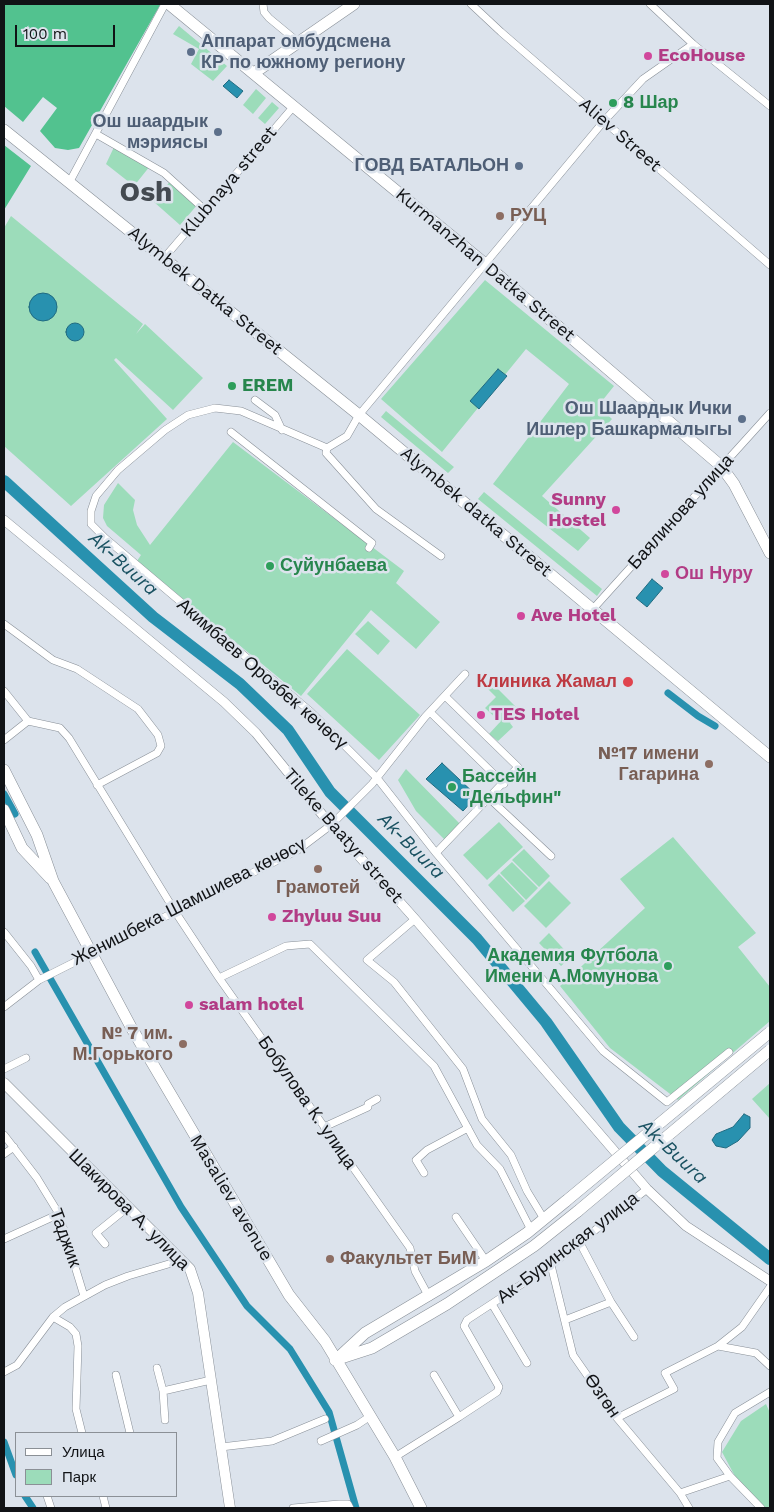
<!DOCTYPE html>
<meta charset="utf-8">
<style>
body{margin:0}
#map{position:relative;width:774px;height:1512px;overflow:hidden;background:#dce3ec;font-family:"Work Sans",sans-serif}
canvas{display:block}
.frame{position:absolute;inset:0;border:5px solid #111316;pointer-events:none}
.legend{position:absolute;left:15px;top:1432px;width:162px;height:65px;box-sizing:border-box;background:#dce3ec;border:1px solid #8b9096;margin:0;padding:6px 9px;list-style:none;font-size:15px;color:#111316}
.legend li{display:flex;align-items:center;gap:10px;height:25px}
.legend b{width:25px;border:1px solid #8b9096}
.scale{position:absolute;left:15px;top:25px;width:100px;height:22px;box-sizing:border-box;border:2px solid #111316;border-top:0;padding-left:6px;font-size:15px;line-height:18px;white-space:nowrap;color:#111316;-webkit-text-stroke:4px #dce3ec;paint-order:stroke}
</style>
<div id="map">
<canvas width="774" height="1512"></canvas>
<div class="frame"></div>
<ul class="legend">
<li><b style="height:6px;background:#fff"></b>Улица</li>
<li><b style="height:14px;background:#9cdcba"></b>Парк</li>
</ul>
<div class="scale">100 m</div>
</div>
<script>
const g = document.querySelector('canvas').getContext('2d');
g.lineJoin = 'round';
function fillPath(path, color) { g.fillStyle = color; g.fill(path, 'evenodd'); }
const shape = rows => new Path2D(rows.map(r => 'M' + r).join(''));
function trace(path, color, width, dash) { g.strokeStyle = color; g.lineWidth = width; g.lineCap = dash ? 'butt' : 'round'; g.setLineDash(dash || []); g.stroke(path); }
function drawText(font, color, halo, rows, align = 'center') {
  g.font = font + ' "Work Sans",sans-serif'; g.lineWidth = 5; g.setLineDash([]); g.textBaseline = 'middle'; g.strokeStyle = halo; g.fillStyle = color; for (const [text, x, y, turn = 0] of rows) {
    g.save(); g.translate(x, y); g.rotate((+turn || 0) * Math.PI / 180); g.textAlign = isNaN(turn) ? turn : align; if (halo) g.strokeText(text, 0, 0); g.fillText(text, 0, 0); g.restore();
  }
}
fillPath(shape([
 [179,26,227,66,213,81,191,64,199,49,173,34],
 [256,89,266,98,253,114,243,105],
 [272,102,279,108,265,124,258,118],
 [115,145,150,166,134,186,106,164],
 [171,180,198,204,180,225,154,202],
 [11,216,143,324,136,334,145,324,203,378,173,410,116,358,114,360,167,419,71,506,4,446,4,228],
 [485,280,614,386,598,406,612,419,542,496,590,538,578,551,493,484,569,384,526,349,442,452,381,399],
 [386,411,454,467,448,473,381,417],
 [233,442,404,571,396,583,440,622,416,649,371,610,301,696,137,561,141,555,107,526,103,518,104,505,118,483,135,500,133,510,137,525,150,545],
 [484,492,602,589,597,596,478,499],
 [368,621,390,641,378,655,355,634],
 [347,649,420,715,379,760,307,694],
 [489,680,517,708,512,714,515,717,510,723,513,727,498,741,489,734,500,722,485,708,496,697,484,685],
 [406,769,461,825,446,841,416,811,398,780],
 [499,822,523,847,487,880,463,855],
 [673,837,756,933,738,947,770,987,770,1021,678,1100,610,1048,560,986,645,908,620,879],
 [524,849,550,876,539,887,512,860],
 [512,862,538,888,526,900,500,873],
 [499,874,525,901,513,912,488,885],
 [549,881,571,903,546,928,524,906],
 [549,933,571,957,561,966,539,943],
 [770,1083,770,1119,752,1099],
 [766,1404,770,1413,770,1508,761,1508,737,1480,722,1452,741,1421]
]), '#9cdcba');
fillPath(shape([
 [4,4,160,5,79,148,68,150,55,148,40,131,57,108,43,97,23,122,4,106],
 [4,145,31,166,4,210]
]), '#52c28f');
const water = shape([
 [229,80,243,91,237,98,223,86,229,80],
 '29 307a14 14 0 1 1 28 0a14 14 0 1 1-28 0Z',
 '66 332a9 9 0 1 1 18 0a9 9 0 1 1-18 0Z',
 [498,369,507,376,479,409,470,401,498,369],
 [652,579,663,588,647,607,636,598,652,579],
 [442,763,477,796,463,811,426,779,442,763],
 [744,1114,750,1117,750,1128,738,1141,726,1148,716,1146,712,1140,716,1134,733,1127,744,1114]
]);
fillPath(water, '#2891af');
trace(water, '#216b81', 1);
trace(shape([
 [668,693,698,716,715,726],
 [4,794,15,814],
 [35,952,181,1207,247,1306,290,1349,329,1412,356,1508],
 [4,1442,16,1475],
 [25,1496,33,1508]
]), '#2891af', 7);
trace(shape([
 [4,481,153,617,240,684,288,730,330,792,477,939,546,1022,619,1127,662,1171,770,1259]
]), '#2891af', 12);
const minor = shape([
 [263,4,264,12,269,18,298,42],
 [471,4,501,32,770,265],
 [650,4,693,44,770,106],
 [96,134,164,173,205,210],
 [69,183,165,4],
 [164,258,294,106],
 [255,400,275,415,282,430],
 [231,432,372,543,369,548],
 [327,448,326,453,376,509,441,556],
 [592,610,770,413],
 [4,624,53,660,77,669,138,709,158,735,161,746,157,753,97,785],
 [4,691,28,721,4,740],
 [445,696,518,767,436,853,377,778,311,712,105,538,91,524,91,511,96,496,118,470,165,430,188,415,215,408,241,411,327,448,347,436,359,415,604,121,643,79,693,44],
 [430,712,504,784],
 [28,721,60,728,69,738,176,913,219,978,410,1248,415,1271,429,1297],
 [490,799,551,856],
 [436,853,603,1051,667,1102,729,1052],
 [415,919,367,960,394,982,463,1069,482,1119,511,1155,527,1191,544,1219],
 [4,932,31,966,39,980],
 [219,978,286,946,310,944,434,1066,477,1145,500,1169,531,1230],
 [4,1007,39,980,298,850,331,825,372,784,425,717,465,674],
 [4,1069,26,1058],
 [324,1127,368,1107,368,1104,377,1099],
 [4,1135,37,1178,59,1214,84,1296],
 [4,1154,14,1147],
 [424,1173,416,1160,427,1150,468,1128],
 [456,1217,486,1261],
 [4,1239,59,1214],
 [105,1244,96,1233,127,1208],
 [551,1265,573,1355,617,1418,680,1493,689,1508],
 [611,1302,634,1337],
 [492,1304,527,1363],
 [53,1317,70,1327,76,1334,78,1346,76,1409,82,1433],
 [565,1320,611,1302,580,1243],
 [718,1346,742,1327,770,1287],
 [157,1368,163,1391,165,1420],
 [4,1372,17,1365,53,1317,65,1307,105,1285,128,1276,182,1260],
 [116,1375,130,1433],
 [163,1391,211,1380],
 [459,1417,497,1392,499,1387,464,1326,467,1320,551,1265,647,1189],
 [617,1418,674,1389,665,1373,718,1346,756,1353,770,1366],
 [321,1441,357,1425,369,1417],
 [221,1447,272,1441,325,1419],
 [395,1457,459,1417,434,1375],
 [680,1493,730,1476],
 [47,1496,51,1508],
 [103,1496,106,1508],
 [293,1508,339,1504,348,1504,350,1508],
 [761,1508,730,1476,717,1458,718,1442,735,1413,770,1392]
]);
const tertiary = shape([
 [4,520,224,702,256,733,325,818,415,919,647,1189,686,1226,770,1281]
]);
const secondary = shape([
 [4,1083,190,1269,198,1293,230,1508]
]);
const primary = shape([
 [169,4,484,263,721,466,734,484,770,553],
 [254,73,354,4],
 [4,130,359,415,770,757],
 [4,770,37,835,53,881,131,1027,289,1295,325,1341,395,1457,421,1508],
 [4,810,22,848,50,878],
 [339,1357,365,1333,486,1261,527,1233,566,1201],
 [335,1360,372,1348,447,1304,534,1246,578,1211]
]);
trace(minor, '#888f97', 8);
trace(tertiary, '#888f97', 10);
trace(secondary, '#888f97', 11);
trace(primary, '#888f97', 12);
trace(minor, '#fff', 7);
trace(tertiary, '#fff', 9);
trace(secondary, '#fff', 10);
trace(primary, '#fff', 11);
const primaryBridge = shape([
 [566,1201,770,1032],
 [578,1211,770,1050]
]);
trace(primaryBridge, '#888f97', 12, []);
trace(primaryBridge, '#fff', 11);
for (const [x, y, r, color] of [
 [191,52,5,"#5c6f8a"],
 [648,56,5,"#d1479c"],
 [613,103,5,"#2e9e5b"],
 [218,132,5,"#5c6f8a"],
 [519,166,5,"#5c6f8a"],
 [500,216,5,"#8d6e63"],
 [232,386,5,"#2e9e5b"],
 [742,419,5,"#5c6f8a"],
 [616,510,5,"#d1479c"],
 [270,566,5,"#2e9e5b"],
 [665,574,5,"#d1479c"],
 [521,616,5,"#d1479c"],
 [628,682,6,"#e0444e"],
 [481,715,5,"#d1479c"],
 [709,764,5,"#8d6e63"],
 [452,787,5,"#2e9e5b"],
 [318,869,5,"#8d6e63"],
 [272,917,5,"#d1479c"],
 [668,966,5,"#2e9e5b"],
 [189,1005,5,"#d1479c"],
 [183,1044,5,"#8d6e63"],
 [330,1259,5,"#8d6e63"]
]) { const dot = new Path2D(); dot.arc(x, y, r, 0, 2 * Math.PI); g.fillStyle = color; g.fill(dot); trace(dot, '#dce3ec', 2); }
drawText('bold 18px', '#4e5e75', '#dce3ec', [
 ["Аппарат омбудсмена",201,42,"left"],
 ["КР по южному региону",201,63,"left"],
 ["Ош шаардык",208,122],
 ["мэриясы",208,143],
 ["ГОВД БАТАЛЬОН",509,166],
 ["Ош Шаардык Ички",732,409],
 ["Ишлер Башкармалыгы",732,430]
], 'right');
drawText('bold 18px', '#b23c85', '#dce3ec', [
 ["EcoHouse",658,56],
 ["Sunny",606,500,"right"],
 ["Hostel",606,521,"right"],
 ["Ош Нуру",675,574],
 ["Ave Hotel",531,616],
 ["TES Hotel",491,715],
 ["Zhyluu Suu",282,917],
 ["salam hotel",199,1005]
], 'left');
drawText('bold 18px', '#27864d', '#dce3ec', [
 ["8 Шар",623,103],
 ["EREM",242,386],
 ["Суйунбаева",280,566],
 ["Бассейн",462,777],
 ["\"Дельфин\"",462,798],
 ["Академия Футбола",658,956,"right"],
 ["Имени А.Момунова",658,977,"right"]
], 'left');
drawText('18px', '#111316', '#dce3ec', [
 ["Aliev Street",620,135,41],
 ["Klubnaya street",229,182,-50],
 ["Kurmanzhan Datka Street",485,265,40],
 ["Alymbek Datka Street",205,291,39],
 ["Alymbek datka Street",476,512,40],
 ["Баялинова улица",681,512,-48],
 ["Акимбаев Орозбек көчөсү",262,674,41],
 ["Tileke Baatyr street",343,836,49],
 ["Женишбека Шамшиева көчөсү",189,902,-27],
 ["Бобулова К. улица",307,1103,55],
 ["Masaliev avenue",231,1198,59],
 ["Шакирова А. улица",129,1210,45],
 ["Таджик",65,1238,70],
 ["Ак-Буринская улица",568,1248,-37],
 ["Өзгөн",602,1396,55]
]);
drawText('bold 18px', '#785e54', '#dce3ec', [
 ["РУЦ",510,216],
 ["№17 имени",699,754,"right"],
 ["Гагарина",699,775,"right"],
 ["Грамотей",318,888,"center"],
 ["№ 7 им.",173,1034,"right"],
 ["М.Горького",173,1055,"right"],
 ["Факультет БиМ",340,1259]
], 'left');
drawText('bold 18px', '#be3a42', '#dce3ec', [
 ["Клиника Жамал",617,682]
], 'right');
drawText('italic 19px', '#195161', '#dce3ec', [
 ["Ak-Buura",123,564,42],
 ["Ak-Buura",411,846,45],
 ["Ak-Buura",673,1152,43]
]);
drawText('bold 28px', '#444a51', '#dce3ec', [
 ["Osh",146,193]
]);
</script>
